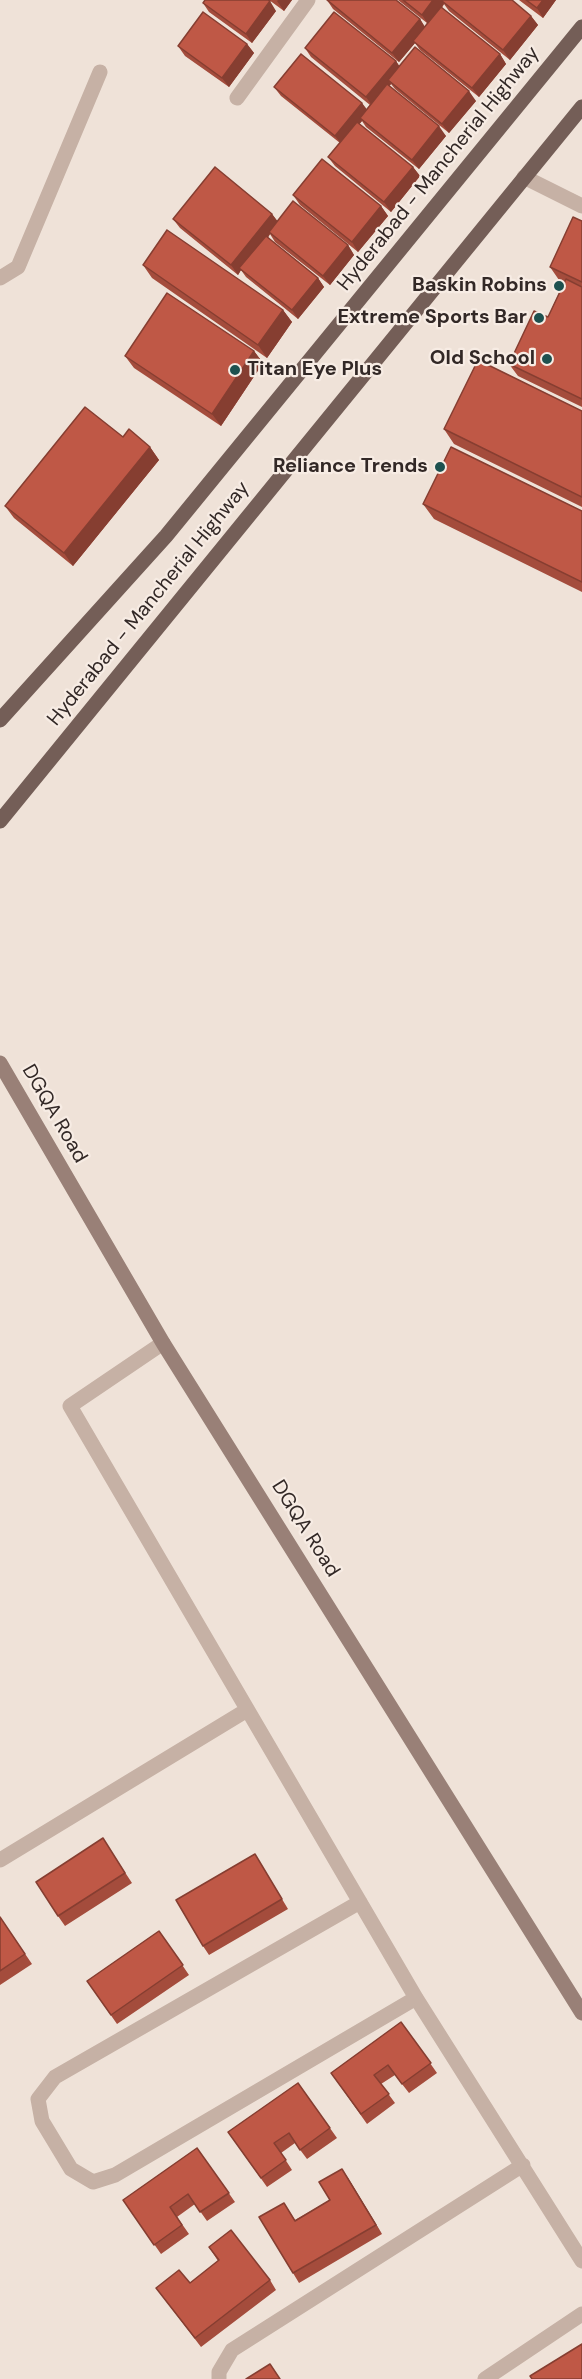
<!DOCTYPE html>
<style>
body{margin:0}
canvas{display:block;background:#efe2d8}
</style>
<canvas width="582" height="2379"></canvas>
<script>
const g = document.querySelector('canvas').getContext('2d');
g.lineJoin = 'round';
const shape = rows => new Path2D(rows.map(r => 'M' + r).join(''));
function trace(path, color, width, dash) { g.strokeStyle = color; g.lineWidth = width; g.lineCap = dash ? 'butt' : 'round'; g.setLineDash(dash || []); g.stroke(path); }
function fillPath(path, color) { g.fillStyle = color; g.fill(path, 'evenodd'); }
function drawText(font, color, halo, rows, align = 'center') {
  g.font = font + ' "DM Sans",sans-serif'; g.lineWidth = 4.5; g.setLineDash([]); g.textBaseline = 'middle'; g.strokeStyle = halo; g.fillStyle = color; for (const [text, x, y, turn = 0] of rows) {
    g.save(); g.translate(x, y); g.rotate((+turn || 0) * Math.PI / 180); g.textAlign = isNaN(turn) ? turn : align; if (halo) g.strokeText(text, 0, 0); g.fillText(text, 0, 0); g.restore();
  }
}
trace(shape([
 [524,177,582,206]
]), '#c6b1a5', 15);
trace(shape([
 [237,98,308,0],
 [0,278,18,267,100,72],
 [163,1343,70,1406,416,1998,582,2261],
 [0,1860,247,1710],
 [360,1902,55,2077,38,2099,42,2121,71,2169,93,2182,115,2175,416,1998],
 [219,2379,219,2372,232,2350,523,2165],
 [485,2379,582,2314]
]), '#c6b1a5', 15);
trace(shape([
 [0,1063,163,1343,582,2013]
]), '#998077', 15);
trace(shape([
 [0,720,166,536,582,27],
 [0,821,582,107]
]), '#745e57', 15);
fillPath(shape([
 [269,0,292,0,284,11],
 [327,0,420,19,425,27,427,23,398,0,512,0,531,16,538,25,510,60,449,11,444,4,442,8,500,54,506,64,479,97,420,50,415,43,399,62,333,9],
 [519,0,556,0,543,18],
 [203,3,276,11,252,43,209,12],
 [247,44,254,53,229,87,185,56,178,46],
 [305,48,396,61,399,66,476,101,449,133,395,89,391,84,389,86,446,136,419,169,366,127,362,121,359,124,413,167,420,176,391,212,335,166,328,157,340,143,281,96,274,87,362,103,366,110,370,105,311,57],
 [293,195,381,206,388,216,358,252,300,205],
 [272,214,277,221,348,245,354,255,330,285,275,242,270,234,268,238,318,278,324,287,298,319,246,277,241,270,238,275,180,228,173,219],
 [582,221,582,407,518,376,509,364,548,317,564,282,559,280,550,267],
 [143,265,283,310,292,322,267,358,152,278],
 [254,351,263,363,221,426,134,368,125,356],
 [582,411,582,507,454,444,444,429],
 [123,437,150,447,159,460,73,566,14,518,5,506],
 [423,504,582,511,582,592,434,519],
 [109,1848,132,1883,65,1926,58,1916],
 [255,1854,288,1909,209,1955,203,1946],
 [0,1917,32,1964,0,1985],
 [159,1931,189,1975,117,2024,87,1981],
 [401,2022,437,2073,409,2093,395,2075,381,2084,395,2103,367,2124,331,2073],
 [298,2083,337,2138,307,2159,295,2143,281,2153,292,2170,267,2187,228,2132],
 [197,2148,235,2202,207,2221,195,2204,177,2217,189,2234,161,2254,123,2200],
 [348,2178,382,2234,299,2283,293,2273,284,2203,295,2220,330,2200],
 [209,2247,270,2280,276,2290,201,2347,156,2288,190,2283,218,2261]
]), '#a44c3c');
fillPath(shape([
 [278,0,292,0,284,11,277,1],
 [433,0,448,0,442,1,444,4,428,24,422,15],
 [543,0,556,0,543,18,537,8],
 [270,1,276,11,252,43,246,34],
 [531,16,538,25,510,60,503,50],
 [420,19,426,29,413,41,415,43,399,62,392,53],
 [247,44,254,53,229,87,222,78],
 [500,54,506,64,479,97,472,88],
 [396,61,402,70,388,80,391,84,373,107,366,97],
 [469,91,476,101,449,133,442,124],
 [362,103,369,112,360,118,362,121,342,145,335,136],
 [439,126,446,136,419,169,412,160],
 [413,167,420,176,391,212,384,202],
 [381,206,388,216,358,252,352,242],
 [272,214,279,223,269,232,270,234,242,270,239,268,241,270,238,275,231,265],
 [348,245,354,255,330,285,323,276],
 [318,278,324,287,298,319,292,310],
 [283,310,292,322,267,358,258,345],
 [254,351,263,363,221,426,212,414],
 [150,447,159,460,73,566,64,553],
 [342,2169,348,2178,382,2234,376,2225]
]), '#863e31');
const building = shape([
 [205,0,268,0,270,1,246,34,203,3,205,0],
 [327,0,396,0,420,19,392,53,327,0],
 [403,0,433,0,422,15,403,0],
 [443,0,512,0,531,16,503,50,442,1,443,0],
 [526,0,543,0,537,8,526,0],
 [441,7,500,54,472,88,413,41,441,7],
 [203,12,247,44,222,78,178,46,203,12],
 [334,12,396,61,366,97,305,48,334,12],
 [415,47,469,91,442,124,388,80,415,47],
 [301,54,362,103,335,136,274,87,301,54],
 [387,84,439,126,412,160,360,118,387,84],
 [357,122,413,167,384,202,328,157,357,122],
 [322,159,381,206,352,242,293,195,322,159],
 [215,167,272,214,231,265,173,219,215,167],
 [293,201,348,245,323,276,269,232,293,201],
 [573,217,582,221,582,282,550,267,573,217],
 [167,230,283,310,258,345,143,265,167,230],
 [266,236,318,278,292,310,239,268,266,236],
 [566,279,582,287,582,399,509,364,534,311,548,317,566,279],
 [167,293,254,351,212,414,125,356,167,293],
 [478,360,582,411,582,497,444,429,478,360],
 [85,407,123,437,129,429,150,447,64,553,5,506,85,407],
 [451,447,582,511,582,582,423,504,451,447],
 [103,1838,125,1873,58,1916,36,1882,103,1838],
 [255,1854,282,1899,203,1946,176,1900,255,1854],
 [0,1917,25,1954,0,1971,0,1917],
 [159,1931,183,1965,111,2015,87,1981,159,1931],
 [401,2022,431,2063,402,2084,388,2065,374,2075,389,2094,361,2114,331,2073,401,2022],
 [298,2083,330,2128,300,2150,289,2133,274,2143,286,2160,261,2178,228,2132,298,2083],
 [197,2148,229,2193,200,2212,188,2194,170,2207,182,2225,154,2245,123,2200,197,2148],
 [342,2169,376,2225,293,2273,259,2217,284,2203,295,2221,330,2200,319,2182,342,2169],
 [231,2230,270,2280,195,2338,156,2288,179,2270,190,2283,219,2260,209,2247,231,2230],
 [582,2344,582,2379,532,2379,530,2376,582,2344],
 [270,2364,280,2379,246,2379,270,2364]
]);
fillPath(building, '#bf5846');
trace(building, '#863e31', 1.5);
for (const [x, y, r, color] of [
 [559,286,6,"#1e514f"],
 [539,318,6,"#1e514f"],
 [547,359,6,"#1e514f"],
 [235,370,6,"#1e514f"],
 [440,467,6,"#1e514f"]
]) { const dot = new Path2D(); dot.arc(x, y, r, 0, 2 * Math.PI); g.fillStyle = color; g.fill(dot); trace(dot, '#f7ece4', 2); }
drawText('20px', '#322826', '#f7ece4', [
 ["Hyderabad - Mancherial Highway",439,169,-51],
 ["Hyderabad - Mancherial Highway",149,604,-51],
 ["DGQA Road",54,1114,60],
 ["DGQA Road",305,1529,58]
]);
drawText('bold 20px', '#322826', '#f7ece4', [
 ["Baskin Robins",547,286],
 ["Extreme Sports Bar",527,318],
 ["Old School",535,359],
 ["Titan Eye Plus",247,370,"left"],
 ["Reliance Trends",428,467]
], 'right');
</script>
